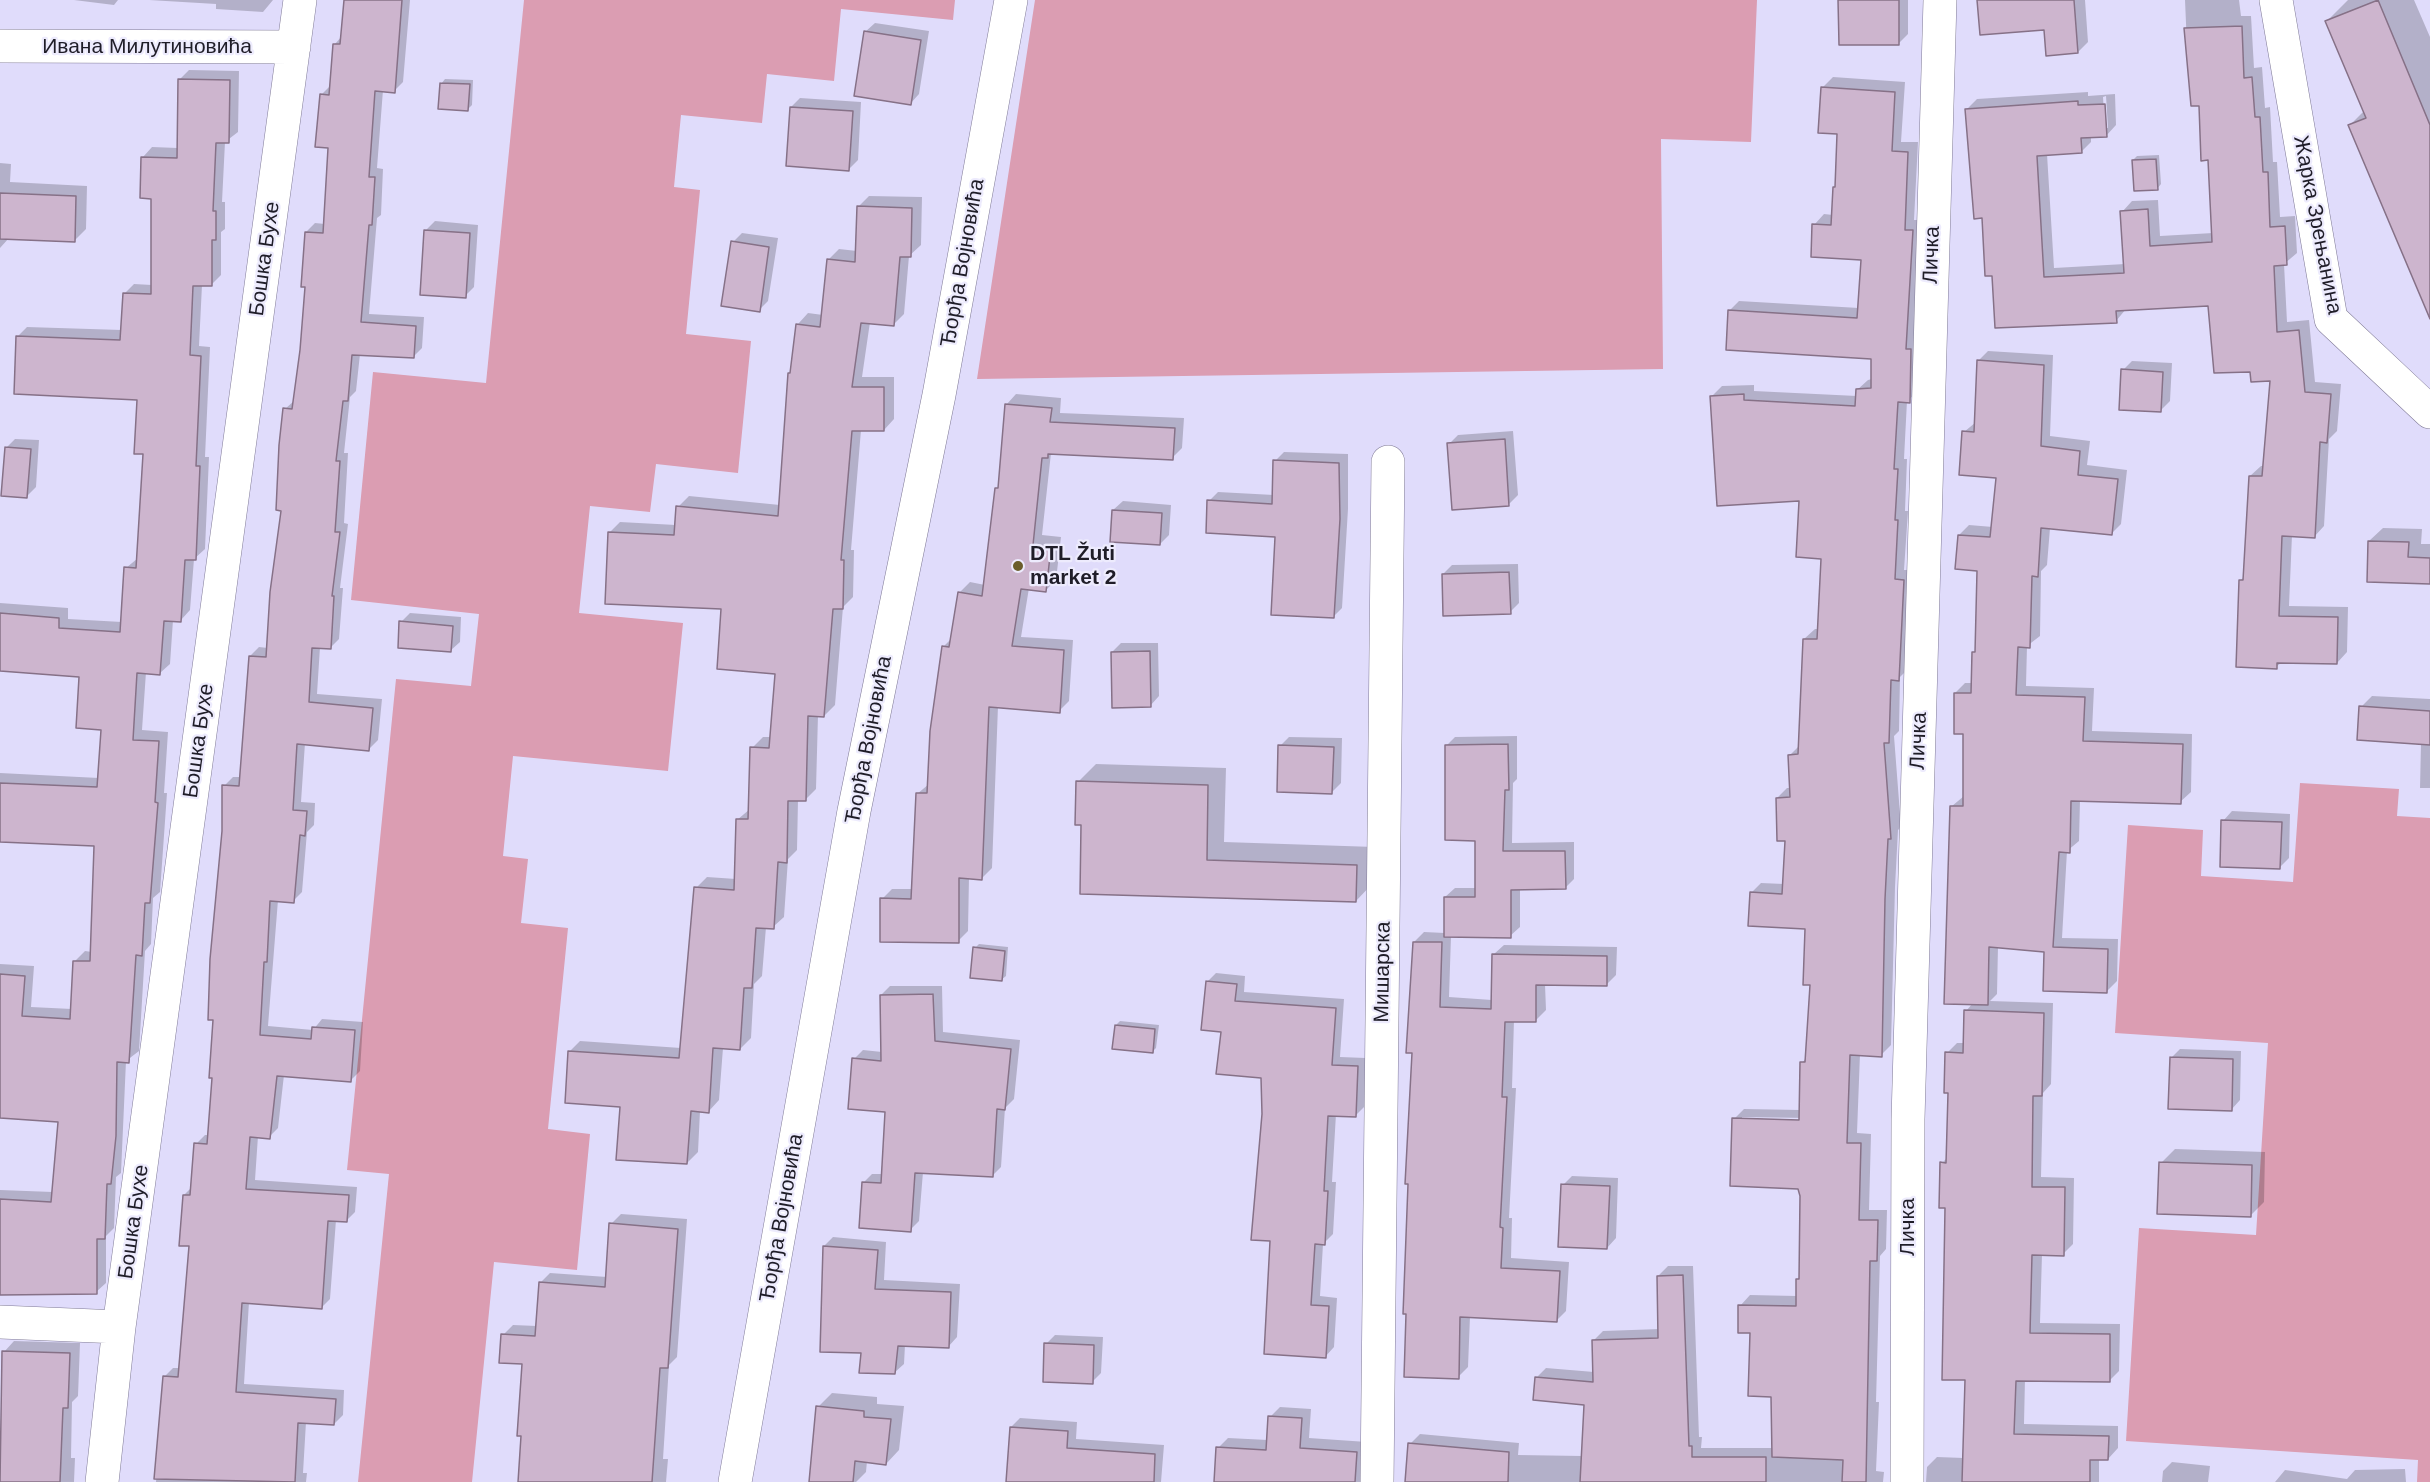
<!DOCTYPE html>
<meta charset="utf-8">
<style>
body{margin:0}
canvas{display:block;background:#e0dcfb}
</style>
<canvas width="2430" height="1482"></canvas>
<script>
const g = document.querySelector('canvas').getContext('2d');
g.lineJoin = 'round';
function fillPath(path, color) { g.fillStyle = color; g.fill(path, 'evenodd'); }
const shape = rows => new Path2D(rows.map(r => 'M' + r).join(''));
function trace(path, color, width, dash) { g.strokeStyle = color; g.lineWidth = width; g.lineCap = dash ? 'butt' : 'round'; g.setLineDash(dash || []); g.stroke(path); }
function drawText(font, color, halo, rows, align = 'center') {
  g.font = font + ' Arial,sans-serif'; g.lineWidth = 4.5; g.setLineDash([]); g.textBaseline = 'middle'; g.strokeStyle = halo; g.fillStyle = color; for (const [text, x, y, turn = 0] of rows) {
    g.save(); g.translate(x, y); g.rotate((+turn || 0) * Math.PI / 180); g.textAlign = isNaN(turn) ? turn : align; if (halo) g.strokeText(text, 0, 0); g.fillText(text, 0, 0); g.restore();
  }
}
fillPath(shape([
 [524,0,955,0,953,20,841,9,834,81,767,74,762,123,681,115,674,187,700,190,686,334,751,341,738,473,656,464,650,512,590,506,579,613,683,623,668,771,513,756,503,856,528,859,521,923,568,928,548,1129,590,1134,577,1270,494,1262,472,1482,358,1482,389,1174,347,1170,396,679,471,686,479,614,351,600,373,372,486,383],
 [1035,0,1757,0,1751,142,1661,139,1663,369,977,379],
 [2300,783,2399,789,2397,816,2430,818,2430,1482,2417,1482,2418,1460,2126,1441,2139,1228,2256,1235,2268,1043,2115,1033,2128,825,2203,830,2201,876,2293,882]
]), '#db9db2');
fillPath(shape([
 [74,0,118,0,114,5],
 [149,0,273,0,263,12,216,9,216,4],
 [346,0,410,0,403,82,394,91,383,90,377,168,383,169,381,215,377,218,369,314,424,317,422,348,413,357,360,354,356,391,350,397,344,453,348,453,344,523,348,524,340,588,343,588,339,639,330,648,320,647,317,694,382,699,378,740,369,749,305,743,301,802,315,803,314,825,307,832,302,892,293,901,278,900,268,1026,313,1030,322,1019,363,1022,360,1071,351,1080,284,1075,278,1128,269,1137,258,1136,255,1180,357,1187,355,1212,346,1221,336,1220,330,1299,321,1308,249,1302,244,1384,344,1390,343,1415,334,1424,306,1422,303,1473,307,1473,306,1482,156,1482,164,1377,173,1368,180,1368,190,1245,184,1195,192,1187,196,1144,205,1135,210,1135,224,786,233,777,242,777,250,656,259,647,268,648,283,509,285,409,295,400,307,286,306,232,315,223,325,224,330,146,321,95,330,86,335,44,342,36],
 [1840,0,1908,0,1908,34,1899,43],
 [1980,0,2085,0,2088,42,2078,52,2046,29],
 [2185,0,2239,0,2241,16,2251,16,2254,68,2262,67,2265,108,2270,107,2273,162,2277,162,2280,217,2295,216,2297,253,2284,264,2287,322,2309,320,2315,382,2341,384,2337,431,2329,439,2324,526,2314,537,2292,535,2289,606,2348,607,2347,652,2337,663,2282,662,2276,667,2241,580,2245,576,2250,476,2261,466,2264,466,2271,379,2251,370,2209,304,2126,309,2116,321,1994,274,1967,109,1977,99,2088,92,2088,96,2115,94,2116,125,2106,136,2091,136,2091,142,2081,152,2047,154,2054,268,2125,264,2122,212,2132,201,2158,200,2160,236,2213,233,2210,159,2200,104,2188,70],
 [2106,96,2108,128,2105,128,2103,97],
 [2348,0,2414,0,2430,37,2430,299,2350,125,2364,111,2327,21],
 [875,23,929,31,919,94,910,104,865,32],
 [189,70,239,71,238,132,225,142,222,202,225,202,225,229,221,232,221,275,211,285,202,285,199,346,210,347,205,457,209,457,205,549,194,559,190,610,181,620,173,620,170,664,160,673,146,672,142,730,168,732,164,793,167,793,160,892,153,898,151,944,145,951,139,1051,126,1061,121,1173,116,1177,114,1228,106,1236,106,1283,96,1292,0,1293,0,1190,53,1192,59,1121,0,1117,0,964,34,966,31,1007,72,1009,75,961,85,951,92,952,95,845,0,840,0,773,99,778,102,729,81,676,0,670,0,603,68,608,68,619,122,622,126,568,138,558,145,453,139,398,18,336,27,327,122,330,124,294,134,284,152,285,153,197,143,157,152,147,178,148,179,80],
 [1833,77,1905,82,1901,142,1918,142,1914,220,1922,220,1919,391,1907,401,1904,459,1907,459,1905,511,1908,511,1904,570,1913,570,1908,669,1900,677,1899,731,1894,736,1901,827,1898,830,1895,887,1891,1045,1881,1055,1860,1054,1857,1133,1871,1134,1869,1210,1887,1210,1886,1249,1880,1256,1876,1402,1879,1402,1876,1471,1884,1472,1883,1482,1407,1482,1410,1444,1420,1434,1519,1443,1518,1455,1583,1456,1585,1404,1536,1378,1546,1368,1594,1372,1593,1341,1603,1331,1660,1329,1658,1276,1668,1266,1693,1266,1699,1437,1702,1437,1701,1448,1774,1448,1773,1396,1752,1331,1740,1306,1750,1295,1797,1296,1797,1280,1801,1276,1802,1196,1799,1188,1734,1119,1744,1109,1801,1110,1802,1063,1807,1057,1812,984,1806,928,1751,893,1761,883,1784,884,1786,839,1777,798,1787,788,1791,788,1790,755,1800,745,1804,639,1815,629,1819,629,1823,557,1801,499,1711,397,1722,386,1754,385,1754,391,1857,396,1857,390,1868,380,1872,379,1873,358,1729,311,1739,301,1859,308,1862,259,1814,225,1824,214,1833,215,1834,188,1837,185,1839,132,1823,87],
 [1742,1117,1807,1118,1806,1121,1742,1120],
 [445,79,473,80,472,105,468,109,441,84],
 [800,98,861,102,858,160,849,169,791,107],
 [2159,155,2161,184,2157,189,2133,160,2137,156],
 [0,163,11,164,10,182,87,186,86,229,74,241,9,238,0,248],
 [869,196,922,197,921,245,909,256,904,314,893,325,870,322,862,377,894,377,894,419,884,430,861,430,851,550,854,550,853,597,843,607,835,705,824,716,818,715,816,789,805,800,798,800,797,850,788,859,784,917,773,927,766,927,762,976,754,984,751,1038,740,1049,723,1048,719,1100,709,1111,700,1111,698,1152,687,1163,621,1105,569,1052,580,1041,681,1048,696,888,707,877,736,879,737,820,750,809,752,748,763,737,772,737,777,673,723,607,609,533,620,522,676,525,678,507,689,496,780,505,798,324,808,313,823,315,828,260,839,249,857,251,858,207],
 [435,221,478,225,474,287,465,296,426,230],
 [742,233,778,238,768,301,759,310,733,242],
 [1988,351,2053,355,2050,436,2090,441,2087,465,2127,470,2121,524,2111,534,2050,528,2047,565,2041,571,2040,636,2027,646,2026,686,2094,688,2092,731,2192,734,2191,792,2180,802,2080,800,2079,841,2067,851,2062,938,2118,939,2117,981,2107,991,2046,950,1998,946,1997,994,1990,1001,2053,1003,2051,1084,2043,1093,2041,1177,2074,1178,2073,1244,2063,1254,2042,1254,2040,1323,2120,1324,2119,1371,2109,1381,2025,1379,2024,1424,2118,1426,2118,1448,2108,1459,2099,1458,2099,1482,1926,1482,1927,1467,1937,1457,1964,1458,1966,1378,1942,1163,1948,1157,1950,1091,1947,1053,1957,1043,1965,1043,1966,1011,1973,1003,1952,806,1964,796,1965,732,1955,693,1965,683,1973,683,1974,653,1976,650,1978,570,1959,535,1969,525,1993,527,1998,477,1964,432,1976,422,1978,361],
 [2132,361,2172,363,2170,401,2161,410,2123,370],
 [1016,394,1061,398,1060,413,1184,418,1182,448,1172,458,1051,453,1042,535,1061,537,1056,580,1046,590,1029,588,1021,637,1073,640,1069,701,1059,711,998,706,992,868,982,878,969,877,968,931,958,941,882,899,892,889,913,889,917,794,929,784,943,647,952,638,960,592,970,582,985,585,997,489,1000,486,1006,405],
 [1513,431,1518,495,1509,504,1449,444,1458,435],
 [15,439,39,440,36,487,27,496,6,448],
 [1284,452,1348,454,1348,509,1342,608,1333,617,1276,536,1209,501,1218,492,1274,495,1275,461],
 [1123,501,1171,505,1169,535,1160,544,1113,510],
 [2383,528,2422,529,2421,544,2430,544,2430,583,2369,541],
 [1518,564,1519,603,1510,612,1443,574,1452,565],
 [410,613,461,617,460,642,450,651,401,622],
 [1121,643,1158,643,1159,696,1150,706,1112,652],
 [2372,696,2430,699,2430,788,2420,788,2421,743,2361,707],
 [1517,736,1517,779,1513,783,1512,843,1574,842,1574,879,1565,888,1520,888,1520,927,1510,936,1451,936,1449,997,1492,1000,1494,954,1504,945,1617,947,1616,975,1606,985,1545,984,1546,1010,1536,1020,1514,1020,1512,1088,1516,1088,1509,1218,1512,1218,1511,1258,1569,1262,1566,1311,1556,1321,1470,1316,1468,1367,1458,1377,1413,1051,1414,942,1424,932,1445,933,1445,897,1455,888,1477,888,1476,839,1446,746,1455,737],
 [1289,737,1342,738,1341,783,1332,792,1280,746],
 [1096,764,1226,768,1224,842,1375,847,1374,882,1356,901,1082,893,1083,824,1078,782],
 [2232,811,2290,814,2289,858,2280,867,2223,821],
 [979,944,1008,947,1006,976,1001,980,975,948],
 [1216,973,1245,976,1244,992,1344,999,1340,1057,1366,1058,1365,1106,1356,1115,1336,1114,1332,1182,1336,1182,1333,1234,1323,1244,1320,1296,1337,1298,1334,1347,1325,1357,1271,1240,1262,1077,1223,1031,1207,982],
 [890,986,942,986,943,1032,1020,1040,1014,1099,1005,1108,1001,1167,992,1176,923,1172,919,1221,910,1230,863,1183,872,1174,883,1174,887,1111,854,1059,863,1050,882,1052,881,995],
 [1120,1021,1159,1025,1156,1048,1152,1052,1116,1025],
 [2180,1049,2241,1051,2240,1100,2231,1110,2171,1058],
 [2175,1149,2265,1152,2264,1202,2250,1216,2161,1163],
 [1572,1176,1618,1178,1616,1238,1607,1248,1563,1185],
 [621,1214,687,1219,677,1357,669,1365,663,1459,668,1459,666,1482,520,1482,523,1363,503,1335,513,1325,537,1326,540,1283,550,1273,607,1277,611,1224],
 [833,1237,886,1242,884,1280,960,1284,957,1337,948,1347,905,1345,904,1364,894,1373,863,1352,824,1246],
 [1055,1335,1103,1337,1101,1373,1092,1382,1046,1344],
 [14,1341,80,1343,78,1396,72,1402,71,1458,75,1458,74,1482,0,1482,4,1352],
 [832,1393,877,1397,877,1404,904,1406,899,1450,886,1464,867,1461,866,1472,856,1482,814,1482,818,1407],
 [1280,1407,1311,1409,1309,1438,1367,1442,1364,1482,1215,1482,1218,1448,1228,1438,1268,1440,1270,1417],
 [1020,1418,1077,1422,1076,1439,1164,1445,1161,1482,1008,1482,1011,1427],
 [2172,1462,2210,1466,2208,1482,2162,1482,2163,1471],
 [2405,1469,2406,1482,2275,1482,2285,1470,2347,1479,2355,1470]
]), '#0003');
const building = shape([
 [344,0,402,0,395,93,375,91,369,177,375,177,372,225,369,225,361,322,416,326,414,358,352,355,348,401,343,401,336,461,340,461,335,532,340,532,332,596,334,596,331,649,312,648,309,702,373,708,369,751,297,744,293,810,307,811,305,836,300,835,294,903,270,901,267,962,264,962,260,1035,311,1039,312,1027,355,1030,351,1082,277,1076,270,1139,250,1137,246,1189,349,1195,347,1222,328,1221,322,1309,242,1303,236,1392,336,1399,334,1425,298,1423,295,1482,154,1479,163,1376,178,1377,189,1246,179,1246,183,1195,190,1195,194,1143,207,1144,212,1078,209,1078,213,1020,208,1020,210,959,222,831,222,785,239,786,249,656,266,657,270,592,281,511,276,510,279,445,283,408,292,409,300,350,305,287,301,287,305,232,323,233,328,148,315,147,320,94,329,95,333,44,340,44,344,0],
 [1838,0,1899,0,1899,45,1839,45,1838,0],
 [1977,0,2074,0,2078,53,2046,56,2044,30,1980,35,1977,0],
 [2378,0,2430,125,2430,319,2348,125,2366,118,2325,21,2378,0],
 [2242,26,2244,78,2252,77,2255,117,2260,117,2263,172,2268,172,2270,227,2285,226,2287,265,2274,266,2277,332,2299,330,2305,392,2331,394,2327,443,2320,442,2315,538,2282,536,2279,616,2338,617,2337,664,2277,663,2277,669,2236,667,2239,580,2243,580,2249,476,2262,476,2270,381,2251,382,2250,372,2214,373,2208,306,2116,311,2117,323,1995,328,1992,276,1985,276,1982,218,1974,219,1965,109,2078,101,2078,105,2105,104,2107,137,2081,138,2082,153,2037,156,2044,277,2124,273,2120,211,2148,209,2150,246,2212,242,2208,160,2201,161,2199,106,2191,106,2184,28,2242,26],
 [864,31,921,40,911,105,854,96,864,31],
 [178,79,230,80,229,143,216,143,213,211,216,211,216,240,212,240,212,286,193,286,190,355,201,356,196,466,200,466,196,560,185,560,181,622,164,621,160,675,137,673,133,740,159,741,155,802,158,803,150,903,145,903,142,956,136,955,129,1063,117,1062,116,1136,111,1184,107,1184,105,1239,97,1239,97,1294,0,1295,0,1199,51,1202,58,1122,0,1118,0,974,25,976,22,1016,70,1019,73,961,90,961,94,846,0,842,0,783,97,787,101,730,76,728,79,677,0,671,0,613,59,618,59,628,120,632,124,567,136,568,143,454,134,454,137,400,14,394,16,336,120,340,123,293,151,294,151,199,140,198,141,157,177,158,178,79],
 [440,83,470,84,468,111,438,109,440,83],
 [1821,87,1895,92,1892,151,1908,152,1905,230,1913,230,1906,349,1911,349,1910,403,1898,402,1894,469,1898,469,1895,520,1898,520,1895,579,1904,580,1899,681,1891,680,1889,743,1884,743,1891,839,1888,839,1885,899,1882,1057,1850,1055,1847,1143,1861,1143,1859,1220,1878,1220,1877,1261,1870,1261,1866,1482,1842,1482,1843,1460,1772,1457,1771,1397,1748,1396,1750,1333,1738,1333,1738,1305,1796,1306,1796,1279,1799,1279,1800,1196,1798,1189,1730,1186,1732,1118,1799,1120,1800,1062,1805,1062,1810,985,1803,985,1805,929,1748,926,1750,892,1782,894,1785,841,1777,841,1776,798,1790,797,1788,755,1798,754,1803,639,1817,639,1821,559,1796,557,1799,501,1717,506,1710,396,1744,394,1744,400,1855,406,1856,389,1871,388,1871,359,1726,350,1728,310,1857,318,1861,260,1811,257,1812,224,1831,225,1833,187,1835,187,1837,134,1818,133,1821,87],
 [790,107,853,111,849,171,786,166,790,107],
 [2156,159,2158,190,2134,191,2132,160,2156,159],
 [0,193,76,196,75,242,0,239,0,193],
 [857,206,912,208,911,257,900,257,894,326,861,323,852,387,884,387,884,431,852,431,841,560,844,560,843,609,833,609,824,717,808,716,806,801,788,801,787,863,778,862,774,929,756,928,752,988,744,988,740,1050,713,1048,709,1113,691,1111,687,1164,616,1160,620,1107,565,1103,568,1051,679,1058,694,887,734,890,736,819,748,819,750,747,769,748,775,674,717,669,721,609,605,604,608,532,674,535,676,506,778,516,788,373,790,373,796,324,820,327,827,259,855,262,857,206],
 [424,230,470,233,466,298,420,295,424,230],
 [731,241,769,247,760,312,721,306,731,241],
 [1977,360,2044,365,2041,446,2080,451,2078,475,2118,479,2112,535,2041,528,2038,577,2032,576,2030,648,2018,647,2016,695,2085,697,2083,741,2183,744,2181,804,2071,801,2070,853,2059,852,2053,947,2108,949,2107,993,2043,991,2044,952,1989,947,1988,1005,1944,1004,1950,806,1963,806,1963,734,1954,734,1954,693,1971,693,1972,652,1975,652,1977,571,1955,569,1958,535,1990,537,1996,478,1959,475,1962,431,1974,432,1977,360],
 [2121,369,2163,372,2161,412,2119,410,2121,369],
 [1005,404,1052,408,1050,422,1175,428,1173,460,1048,454,1048,458,1042,458,1033,545,1051,547,1046,592,1021,589,1012,646,1064,650,1060,713,989,707,982,880,959,878,959,943,880,942,880,898,911,899,916,793,927,793,930,731,942,646,949,647,958,592,982,596,995,488,998,488,1005,404],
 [1505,439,1509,506,1452,510,1447,443,1505,439],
 [5,447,31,449,27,498,1,496,5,447],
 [1273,460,1339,463,1340,519,1334,618,1271,615,1275,537,1206,533,1207,500,1272,504,1273,460],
 [1112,510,1162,513,1160,545,1110,542,1112,510],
 [2368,541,2409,542,2408,557,2430,558,2430,584,2367,582,2368,541],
 [1509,572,1511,614,1443,616,1442,574,1509,572],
 [399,621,453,626,451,652,398,648,399,621],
 [1150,651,1151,707,1112,708,1111,652,1150,651],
 [2359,706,2430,711,2430,745,2357,740,2359,706],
 [1508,744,1509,790,1505,790,1503,851,1565,851,1566,889,1511,890,1511,938,1444,937,1444,897,1475,897,1475,841,1445,840,1445,745,1508,744],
 [1278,745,1334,747,1332,794,1277,792,1278,745],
 [1076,781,1208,785,1207,860,1357,865,1356,902,1080,894,1081,825,1075,825,1076,781],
 [2221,820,2282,822,2280,869,2220,867,2221,820],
 [1413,942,1442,942,1440,1007,1491,1009,1492,954,1607,956,1607,986,1536,985,1536,1022,1505,1022,1502,1097,1507,1097,1500,1227,1503,1228,1501,1268,1560,1271,1557,1322,1460,1317,1459,1379,1404,1377,1406,1314,1403,1314,1408,1184,1405,1184,1412,1053,1406,1053,1413,942],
 [973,947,1005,951,1002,981,970,978,973,947],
 [1206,981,1237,984,1235,1001,1336,1008,1332,1065,1358,1066,1356,1117,1328,1116,1324,1191,1328,1191,1325,1245,1315,1244,1311,1305,1329,1306,1326,1358,1264,1354,1270,1241,1251,1240,1262,1114,1261,1078,1216,1074,1221,1032,1201,1030,1206,981],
 [933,994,935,1041,1011,1049,1005,1110,997,1109,993,1177,915,1173,911,1232,859,1228,862,1182,881,1183,885,1112,848,1109,852,1058,881,1061,880,995,933,994],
 [1964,1010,2044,1013,2042,1096,2033,1096,2032,1187,2065,1187,2064,1256,2032,1255,2030,1333,2110,1334,2110,1382,2016,1381,2014,1434,2109,1436,2108,1460,2090,1460,2090,1482,1962,1482,1965,1380,1942,1380,1945,1208,1939,1208,1940,1162,1946,1163,1948,1093,1944,1093,1945,1052,1963,1053,1964,1010],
 [1115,1025,1155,1029,1153,1053,1112,1049,1115,1025],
 [2170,1057,2233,1059,2232,1111,2168,1109,2170,1057],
 [2159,1162,2252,1165,2251,1217,2157,1214,2159,1162],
 [1561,1184,1610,1186,1607,1249,1558,1247,1561,1184],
 [609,1223,678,1229,668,1368,660,1368,652,1482,518,1482,521,1436,517,1436,522,1364,499,1363,501,1334,535,1336,539,1282,605,1287,609,1223],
 [823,1246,878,1250,875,1289,951,1292,949,1348,898,1346,895,1374,859,1373,861,1353,820,1352,823,1246],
 [1683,1275,1689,1446,1692,1446,1692,1457,1766,1457,1766,1482,1580,1482,1584,1405,1533,1400,1535,1377,1593,1382,1592,1340,1658,1338,1657,1276,1683,1275],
 [1044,1343,1094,1345,1093,1384,1043,1382,1044,1343],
 [2,1351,70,1353,68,1408,63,1408,60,1482,0,1482,2,1351],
 [816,1406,864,1411,864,1417,891,1419,886,1465,855,1461,853,1482,809,1482,816,1406],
 [1268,1416,1302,1418,1300,1448,1357,1452,1355,1482,1214,1482,1216,1447,1266,1450,1268,1416],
 [1010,1427,1068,1431,1067,1448,1155,1454,1154,1482,1006,1482,1010,1427],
 [1408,1443,1509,1452,1508,1482,1405,1482,1408,1443]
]);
fillPath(building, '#cdb5ce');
trace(building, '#867187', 1.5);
const minor = shape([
 [2276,0,2331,319,2430,412],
 [0,46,294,47],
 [0,1322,119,1327],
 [102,1482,119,1327,300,0],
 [735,1482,854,811,939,395,1011,0],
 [1377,1482,1388,462],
 [1907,1482,1908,1119,1940,0]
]);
trace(minor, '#807b97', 34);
trace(minor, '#fff', 33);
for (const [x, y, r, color] of [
 [1018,566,6,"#6b5d2a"]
]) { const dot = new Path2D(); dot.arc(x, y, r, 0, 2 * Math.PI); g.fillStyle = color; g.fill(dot); trace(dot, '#edebfd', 2); }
drawText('21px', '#1f1d28', '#edebfd', [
 ["Ивана Милутиновића",147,47],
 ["Жарка Зрењанина",2317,225,79],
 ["Личка",1932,255,-88],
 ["Бошка Бухе",265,259,-82],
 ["Ђорђа Војновића",963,263,-80],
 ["Ђорђа Војновића",869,740,-79],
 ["Бошка Бухе",199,741,-82],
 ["Личка",1919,741,-88],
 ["Мишарска",1383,972,-89],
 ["Ђорђа Војновића",782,1218,-80],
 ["Бошка Бухе",134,1222,-82],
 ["Личка",1908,1227,-90]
]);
drawText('bold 21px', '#1f1d28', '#edebfd', [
 ["DTL Žuti",1030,554],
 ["market 2",1030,578]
], 'left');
</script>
